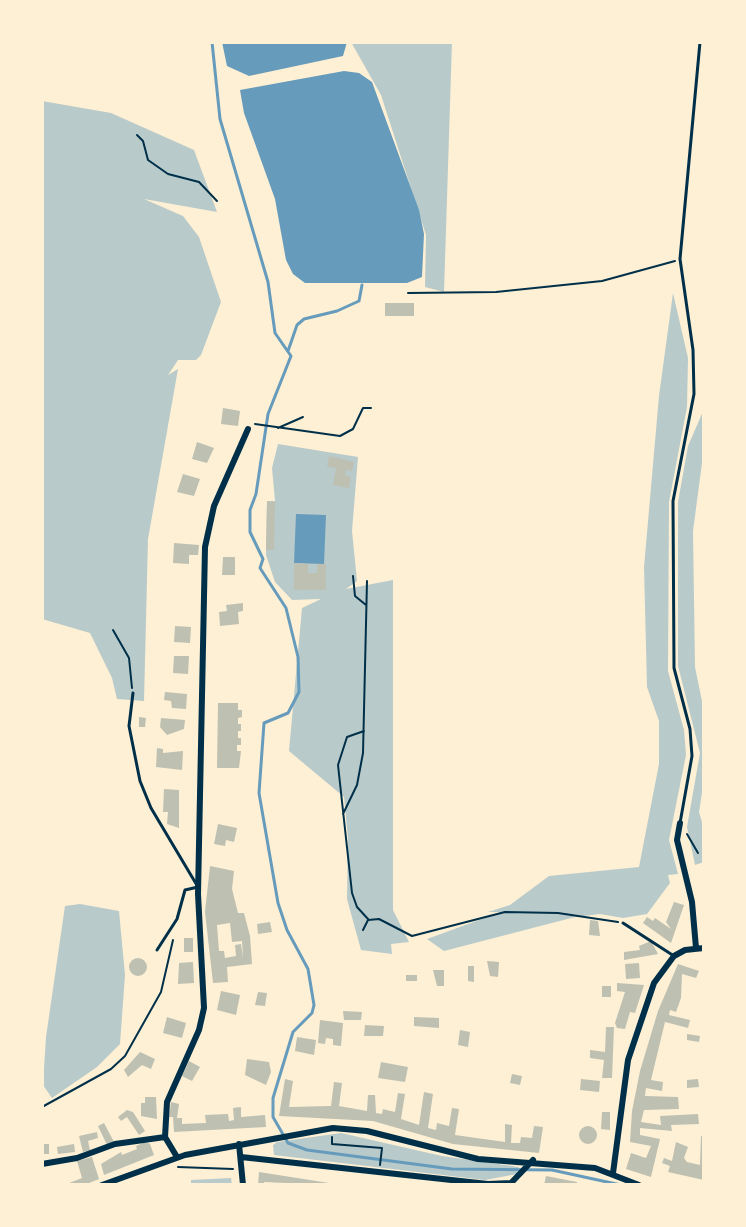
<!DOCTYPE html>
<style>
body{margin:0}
#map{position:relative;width:746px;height:1227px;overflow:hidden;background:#fdf0d5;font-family:"Roboto Condensed",sans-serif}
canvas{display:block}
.frame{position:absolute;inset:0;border:44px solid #fdf0d5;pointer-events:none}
</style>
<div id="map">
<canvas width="746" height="1227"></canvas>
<div class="frame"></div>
</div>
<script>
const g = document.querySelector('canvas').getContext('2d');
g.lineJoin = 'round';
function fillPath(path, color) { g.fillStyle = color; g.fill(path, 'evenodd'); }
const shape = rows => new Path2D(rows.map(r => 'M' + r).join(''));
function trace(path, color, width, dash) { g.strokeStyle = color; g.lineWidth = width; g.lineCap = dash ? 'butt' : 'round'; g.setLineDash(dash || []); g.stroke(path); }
fillPath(shape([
 [351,42,452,42,444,292,425,287,426,235,381,95],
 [42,101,111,113,194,150,217,212,144,199,183,216,199,237,221,302,201,355,196,360,178,360,168,375,178,369,148,539,144,701,117,699,112,678,90,633,42,619],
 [673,293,688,358,687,407,669,502,668,671,684,730,686,755,669,840,678,874,668,875,670,883,647,914,623,918,600,914,575,917,444,951,427,939,501,912,488,912,510,905,549,876,639,867,659,764,659,721,647,687,644,567,659,396],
 [704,409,704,448,693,531,695,667,704,711,704,780,699,812,704,829,704,862,695,865,687,827,700,753,678,666,678,502,688,446],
 [278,444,358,457,352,531,357,581,346,589,393,580,393,910,409,942,391,944,392,954,361,950,347,899,348,838,344,797,289,751,302,608,321,599,292,600,275,582,266,555,267,501,275,501,272,468],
 [80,904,119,911,125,975,120,1044,97,1067,52,1098,43,1085,46,1037,65,906],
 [341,1133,442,1156,519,1167,517,1174,485,1180,274,1155,273,1145,277,1142],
 [231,1178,232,1185,191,1185,191,1180]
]), '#b9caca');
fillPath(shape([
 [222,42,347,42,343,56,249,76,227,66],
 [344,71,359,73,372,82,419,210,424,234,422,277,407,283,305,283,293,274,286,260,275,199,244,113,240,90],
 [296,514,326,515,324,564,294,563]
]), '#669bbc');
trace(shape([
 [212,42,220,119,268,282,275,333,291,356,268,414,256,494,250,510,250,532,263,559,260,568,286,608,298,657,299,692,288,713,264,723,259,793,278,903,287,930,308,969,314,1005,312,1013,293,1032,273,1098,273,1117,288,1143,307,1150,452,1169,552,1170,621,1185],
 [288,351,297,325,304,319,337,311,359,301,362,285]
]), '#669bbc', 3);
fillPath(shape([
 [385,303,414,303,414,316,385,316],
 [223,408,240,411,238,426,221,424],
 [197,442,214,448,207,463,192,459],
 [329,456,354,462,352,471,346,470,345,475,351,477,349,488,333,485,336,468,327,467],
 [183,474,200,479,194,496,177,492],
 [267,501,275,502,274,550,266,550],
 [174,543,199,545,198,555,189,555,189,564,173,563],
 [223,557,235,557,235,575,222,575],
 [294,563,308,564,308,573,317,573,317,564,326,564,326,590,294,590],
 [243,603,243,611,238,612,239,624,220,626,219,612,227,611,226,605],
 [175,626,191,627,190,643,174,642],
 [174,656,189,656,188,674,173,673],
 [165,692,187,694,186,709,172,708,171,701,164,700],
 [218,703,238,703,238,710,242,710,242,717,238,718,238,724,241,724,241,731,238,731,238,738,241,738,241,745,237,745,237,751,241,751,239,768,217,768],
 [139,717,146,718,145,727,139,727],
 [161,718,185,720,184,729,167,735,160,727],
 [157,748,163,749,163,753,183,751,182,770,156,767],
 [164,789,179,790,179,828,167,824,168,812,163,812],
 [218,824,237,828,234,842,226,840,225,846,214,844],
 [210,866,234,871,232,889,238,913,244,913,250,936,252,964,227,967,228,982,213,983,205,912],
 [230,923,232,942,242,941,243,958,241,944,235,945,236,956,225,958,224,951,219,951,217,925],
 [674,902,684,905,671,943,643,923,647,917,653,921,655,918,671,929,666,922],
 [590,920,598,921,600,936,589,935],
 [270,922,272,932,258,934,257,924],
 [184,938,193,938,193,952,184,952],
 [651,941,658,954,624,960,624,952,640,950,639,946],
 '129 967a9 9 0 1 1 18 0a9 9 0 1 1-18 0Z',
 [487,961,499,962,498,977,490,976],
 [193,962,194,983,178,984,179,963],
 [639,963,640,978,626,979,625,964],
 [678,964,699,971,696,978,682,974,681,998,676,1012,670,1010,669,1015,690,1020,688,1028,665,1022,651,1080,663,1082,662,1091,646,1088,645,1096,678,1097,679,1109,644,1110,641,1122,661,1125,660,1116,698,1114,699,1124,671,1125,672,1131,640,1128,640,1135,660,1139,651,1177,626,1169,631,1153,646,1158,651,1146,630,1142,632,1111,640,1071,658,1011],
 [468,966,474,966,474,982,468,981],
 [433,970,444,970,444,986,437,986],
 [406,975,417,975,417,981,406,981],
 [617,983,644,985,635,1013,630,1012,625,1029,617,1028,615,1023,625,992,617,991],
 [602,986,611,986,611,997,602,997],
 [221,991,240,995,236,1015,217,1010],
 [258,992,267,993,265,1006,255,1005],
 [343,1011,362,1012,361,1020,344,1020],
 [167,1017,186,1023,182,1038,163,1033],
 [414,1017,439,1018,439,1028,414,1026],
 [320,1020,343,1023,341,1046,333,1045,333,1039,326,1038,325,1044,318,1043],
 [365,1025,384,1026,383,1036,364,1036],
 [606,1027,614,1027,612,1078,602,1078,604,1060,590,1058,590,1050,605,1052],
 [460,1030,470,1032,468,1047,458,1045],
 [687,1034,700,1036,699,1042,687,1040],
 [297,1037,316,1040,314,1055,295,1051],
 [140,1052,155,1059,151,1069,142,1065,128,1077,124,1070],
 [247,1059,269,1062,271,1072,266,1085,245,1075],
 [189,1061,200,1067,192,1081,182,1076],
 [381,1062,408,1067,405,1082,378,1078],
 [512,1074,522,1076,520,1085,510,1083],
 [285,1079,293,1081,289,1107,331,1106,334,1082,342,1083,339,1106,367,1111,368,1095,375,1095,376,1113,382,1114,383,1109,395,1112,398,1093,405,1094,401,1119,419,1125,424,1092,433,1094,428,1128,436,1130,437,1123,449,1126,452,1108,459,1109,455,1135,505,1142,505,1124,512,1125,511,1143,520,1143,521,1137,532,1138,534,1126,543,1127,539,1153,453,1144,373,1121,279,1116],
 [581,1079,600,1081,599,1092,580,1090],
 [698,1079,699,1087,687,1088,687,1080],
 [145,1097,156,1097,157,1119,141,1116,141,1103,145,1103],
 [171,1102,179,1104,177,1118,182,1118,182,1124,206,1123,205,1115,228,1114,229,1121,234,1120,233,1108,241,1107,241,1117,265,1115,266,1127,174,1132,173,1117,169,1117],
 [127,1110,133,1112,145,1131,139,1135,127,1117,121,1121,118,1117],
 [602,1112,610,1112,610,1130,601,1129],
 [104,1123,114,1142,107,1145,98,1126],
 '579 1135a9 9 0 1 1 18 0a9 9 0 1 1-18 0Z',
 [97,1132,98,1138,88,1141,90,1150,83,1152,79,1136],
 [701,1136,704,1136,704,1180,668,1172,670,1166,662,1163,664,1158,672,1161,676,1142,688,1147,684,1158,687,1162,700,1165],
 [145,1142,150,1144,154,1155,104,1175,101,1164,121,1152,122,1155,137,1149,136,1146],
 [42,1144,49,1144,49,1154,42,1154],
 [74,1144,75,1152,58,1154,57,1147],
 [92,1157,99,1179,84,1185,64,1185,82,1178,77,1161],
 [259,1172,329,1183,329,1185,264,1182,265,1185,258,1185],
 [546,1176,577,1182,577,1185,544,1185]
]), '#bec0b2');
trace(shape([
 [137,135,143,141,148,160,168,174,199,182,217,201],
 [408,293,496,292,602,281,675,261],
 [255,424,340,436,353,429,363,408,371,408],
 [278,428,303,417],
 [353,576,355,596,366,605],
 [113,630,129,658,132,688],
 [364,731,347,737,338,765,352,893,357,907,368,919],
 [343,814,357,785,363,753,367,581],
 [687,834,698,853],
 [363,930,368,920,379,919,412,936,505,912,558,913,618,922],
 [42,1107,111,1069,125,1056,161,992,173,940],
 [332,1137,332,1144,382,1148,380,1165],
 [178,1167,233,1169]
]), '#003049', 2);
trace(shape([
 [133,693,129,726,140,781,151,808,198,887,185,890,177,919,157,950],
 [680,823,692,756,690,729,674,668,673,501,694,394,693,350,680,259,700,42],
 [623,923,674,956]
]), '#003049', 3);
trace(shape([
 [680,823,677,840,692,902,696,948],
 [239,1144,243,1185],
 [177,1157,165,1137,167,1102,199,1030,204,1008,198,894,205,547,214,506,248,429],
 [241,1157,488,1184,511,1183,533,1160],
 [42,1164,77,1158,115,1144,165,1137],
 [613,1173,628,1060,654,983,674,956,685,950,704,948],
 [102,1185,185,1155,333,1128,367,1131,478,1159,595,1168,639,1185]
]), '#003049', 6);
</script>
